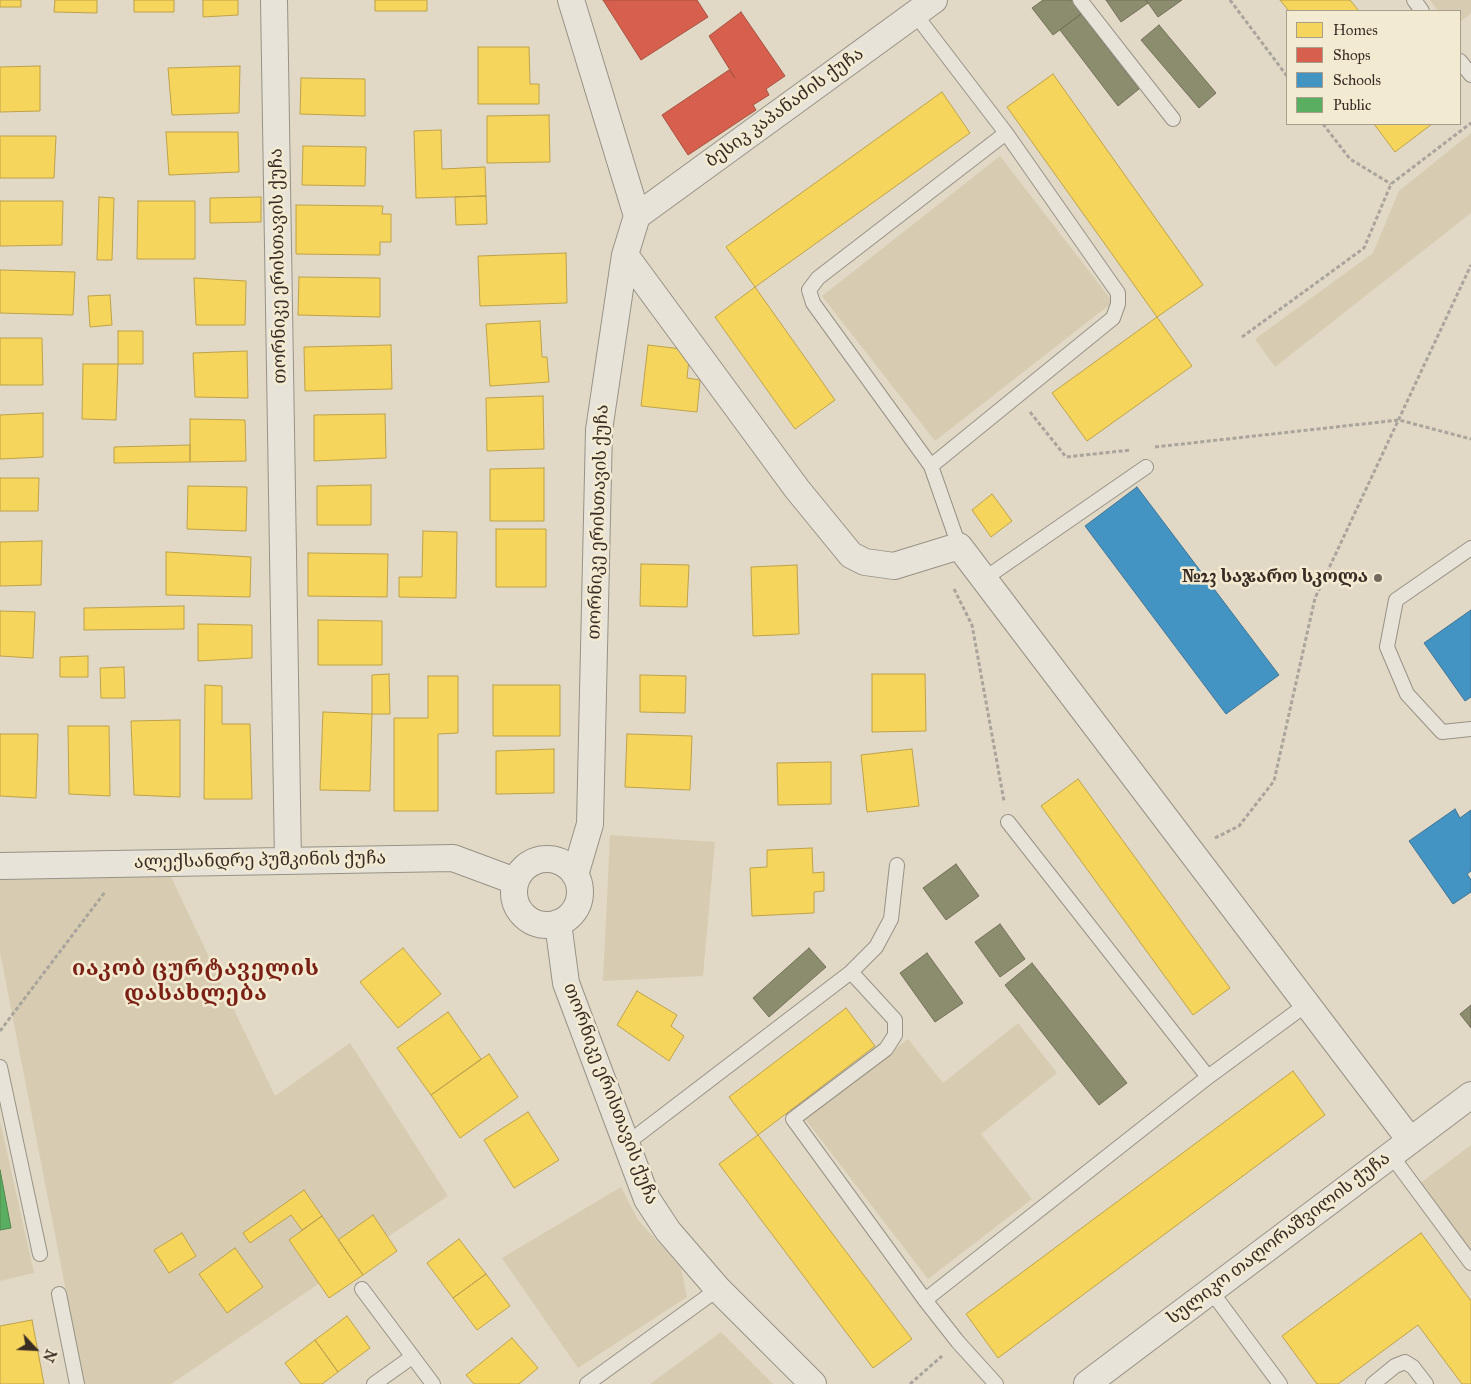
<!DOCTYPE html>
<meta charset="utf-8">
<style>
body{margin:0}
#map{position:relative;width:1471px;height:1384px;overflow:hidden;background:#e1d9c5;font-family:"IM FELL Great Primer",serif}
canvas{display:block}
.legend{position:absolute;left:1286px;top:10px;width:175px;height:115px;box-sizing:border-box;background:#f3ead2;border:1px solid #a89e8c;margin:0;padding:6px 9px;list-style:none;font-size:15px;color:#382c24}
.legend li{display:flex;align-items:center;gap:10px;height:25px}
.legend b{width:25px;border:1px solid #a89e8c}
.north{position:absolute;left:10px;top:1324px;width:50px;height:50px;-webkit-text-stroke:4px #f3ead2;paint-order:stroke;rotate:115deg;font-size:14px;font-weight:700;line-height:20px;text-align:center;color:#382c24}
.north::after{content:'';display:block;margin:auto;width:18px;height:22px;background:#382c24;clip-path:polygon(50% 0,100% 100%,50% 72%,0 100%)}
</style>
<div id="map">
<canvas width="1471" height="1384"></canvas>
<ul class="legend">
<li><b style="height:14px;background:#f6d55c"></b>Homes</li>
<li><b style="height:14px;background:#d6604d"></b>Shops</li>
<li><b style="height:14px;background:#4393c3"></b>Schools</li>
<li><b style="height:14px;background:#5aae61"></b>Public</li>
</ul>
<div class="north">N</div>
</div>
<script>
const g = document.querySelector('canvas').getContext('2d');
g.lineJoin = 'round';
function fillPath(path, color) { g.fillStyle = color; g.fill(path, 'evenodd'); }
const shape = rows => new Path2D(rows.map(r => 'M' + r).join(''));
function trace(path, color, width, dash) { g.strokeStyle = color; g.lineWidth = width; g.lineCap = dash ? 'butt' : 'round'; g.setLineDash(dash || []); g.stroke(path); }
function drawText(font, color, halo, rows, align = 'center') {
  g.font = font + ' "IM FELL Great Primer","Noto Serif Georgian",serif'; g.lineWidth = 5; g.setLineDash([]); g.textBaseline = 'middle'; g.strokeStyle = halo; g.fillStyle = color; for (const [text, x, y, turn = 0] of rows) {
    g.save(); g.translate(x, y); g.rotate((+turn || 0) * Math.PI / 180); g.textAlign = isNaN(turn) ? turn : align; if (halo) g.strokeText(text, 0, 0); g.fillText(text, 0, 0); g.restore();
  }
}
fillPath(shape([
 [1430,0,1471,0,1471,13,1460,22,1460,11,1438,11],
 [1471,133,1471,213,1275,367,1255,339,1373,253,1399,191],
 [1000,156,1113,302,935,441,822,296],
 [610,835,715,842,703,976,603,981],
 [171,877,275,1096,350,1043,448,1196,171,1384,77,1384,59,1294,66,1291,0,952,0,878],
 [1018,1023,1057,1073,981,1134,1032,1199,928,1279,805,1119,908,1039,943,1083],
 [0,1121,34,1273,0,1281],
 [1471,1145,1471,1254,1419,1184],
 [621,1187,638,1220,681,1268,687,1297,578,1368,502,1258],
 [721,1332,773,1384,650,1384]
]), '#d7ccb1');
const homes = shape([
 [0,0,21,0,21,7,0,7,0,0],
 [55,0,97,0,97,13,54,12,55,0],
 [134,0,174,0,174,12,134,12,134,0],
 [203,0,238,0,238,15,203,17,203,0],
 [375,0,427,0,427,11,375,11,375,0],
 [1280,0,1350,0,1359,11,1289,11,1280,0],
 [478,47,529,47,530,84,539,84,539,104,478,104,478,47],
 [40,66,40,111,0,112,0,67,40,66],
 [240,66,239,113,172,115,168,68,240,66],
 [1053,74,1203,285,1157,317,1007,107,1053,74],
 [301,78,365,79,365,116,300,114,301,78],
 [942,92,970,133,755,287,726,247,942,92],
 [549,115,550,162,487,163,487,116,549,115],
 [1374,124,1432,124,1395,152,1374,124],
 [441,130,442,169,485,167,486,196,416,198,414,131,441,130],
 [166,132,238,132,239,172,169,175,166,132],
 [0,136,56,136,54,178,0,178,0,136],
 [303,146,366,147,365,186,302,185,303,146],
 [486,196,487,224,456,225,455,197,486,196],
 [99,197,114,198,112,260,97,260,99,197],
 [261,197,261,222,210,223,210,198,261,197],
 [0,201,63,201,62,245,0,246,0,201],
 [138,201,195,201,195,259,137,259,138,201],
 [296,205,383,206,382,214,391,214,391,242,380,242,380,255,296,254,296,205],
 [566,253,567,303,480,306,478,256,566,253],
 [0,270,75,272,73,315,0,313,0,270],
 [299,277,380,278,380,317,298,315,299,277],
 [194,278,246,281,245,325,196,325,194,278],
 [755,287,835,400,795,429,715,317,755,287],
 [110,295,112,325,90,327,88,296,110,295],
 [1157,317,1192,366,1087,441,1052,393,1157,317],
 [540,321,542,357,547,357,549,382,490,386,486,324,540,321],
 [118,331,143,331,143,364,118,364,118,331],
 [0,338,42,338,43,385,0,385,0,338],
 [391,345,392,389,305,391,304,347,391,345],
 [648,345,690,350,687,378,700,380,697,412,641,406,648,345],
 [247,351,248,398,195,397,193,353,247,351],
 [83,364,118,364,116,420,82,419,83,364],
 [543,396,544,449,487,451,486,398,543,396],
 [43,413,43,457,0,459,0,415,43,413],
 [385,414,386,458,314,461,314,415,385,414],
 [190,419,245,420,246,461,190,462,190,419],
 [190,445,190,462,114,463,114,447,190,445],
 [544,468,544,521,490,521,490,469,544,468],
 [0,478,39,478,38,511,0,511,0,478],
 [371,485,371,525,317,525,317,486,371,485],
 [188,486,247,487,246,531,187,529,188,486],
 [992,494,1012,521,991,537,972,510,992,494],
 [496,529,546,529,546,587,496,587,496,529],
 [423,531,457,532,456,598,399,597,399,577,422,577,423,531],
 [42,541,41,585,0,586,0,542,42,541],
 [166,552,251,557,250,597,166,595,166,552],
 [308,553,388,554,387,597,308,596,308,553],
 [641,564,689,565,687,607,640,606,641,564],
 [797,565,799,634,753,636,751,567,797,565],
 [184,606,184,629,84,630,84,608,184,606],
 [0,611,35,612,33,658,0,656,0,611],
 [318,620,382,621,382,665,318,665,318,620],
 [198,624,252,625,252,658,198,661,198,624],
 [88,656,88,677,60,677,60,657,88,656],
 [124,667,125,698,101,698,100,668,124,667],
 [389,674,390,714,372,714,372,675,389,674],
 [872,674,925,674,926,731,872,732,872,674],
 [640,675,686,676,685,713,640,712,640,675],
 [428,676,458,676,458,733,438,734,438,811,394,811,394,718,428,718,428,676],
 [205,685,222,686,222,724,250,724,252,799,204,799,205,685],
 [493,685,560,685,560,736,493,736,493,685],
 [323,712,372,714,370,791,320,790,323,712],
 [180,720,180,797,134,795,131,721,180,720],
 [68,726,109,726,110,796,69,794,68,726],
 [0,734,38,734,36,798,0,796,0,734],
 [627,734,692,736,690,790,625,787,627,734],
 [554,749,554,793,496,794,496,751,554,749],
 [912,749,919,806,867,812,861,755,912,749],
 [831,762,831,804,778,805,777,763,831,762],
 [1078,779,1230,988,1193,1015,1041,806,1078,779],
 [812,848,813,873,824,872,824,891,814,892,814,913,752,916,750,868,767,867,767,850,812,848],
 [403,948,441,994,398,1028,360,982,403,948],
 [637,991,677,1015,671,1026,684,1036,669,1061,617,1025,637,991],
 [846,1008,875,1046,758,1135,729,1097,846,1008],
 [448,1012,481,1059,431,1095,397,1048,448,1012],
 [489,1054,518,1097,460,1138,431,1095,489,1054],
 [1293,1071,1325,1115,998,1358,966,1314,1293,1071],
 [528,1112,559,1160,514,1188,484,1140,528,1112],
 [758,1135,912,1339,873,1368,719,1164,758,1135],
 [304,1190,322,1216,302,1230,291,1215,250,1243,243,1233,304,1190],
 [373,1215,397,1251,363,1275,338,1240,373,1215],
 [322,1216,363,1275,329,1298,289,1240,322,1216],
 [182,1233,196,1256,169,1273,154,1250,182,1233],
 [1421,1233,1471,1301,1471,1384,1462,1384,1418,1325,1338,1384,1317,1384,1282,1336,1421,1233],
 [459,1239,486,1274,453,1298,427,1263,459,1239],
 [235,1248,263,1287,227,1313,199,1274,235,1248],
 [486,1274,510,1306,477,1330,453,1298,486,1274],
 [347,1316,370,1348,338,1372,315,1340,347,1316],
 [32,1320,44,1384,0,1384,0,1326,32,1320],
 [512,1338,538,1368,519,1384,474,1384,466,1375,512,1338],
 [315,1340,338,1372,322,1384,301,1384,285,1363,315,1340]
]);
fillPath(homes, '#f6d55c');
trace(homes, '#bda24b', 1);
const shops = shape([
 [603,0,697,0,708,17,641,60,603,0],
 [741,12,785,76,766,89,769,95,753,105,756,110,688,155,662,115,729,70,735,78,709,36,741,12]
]);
fillPath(shops, '#d6604d');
trace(shops, '#a75041', 1);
const schools = shape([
 [1137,487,1279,675,1226,714,1085,526,1137,487],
 [1471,610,1471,697,1465,701,1424,643,1471,610],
 [1455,809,1460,818,1471,810,1471,871,1467,874,1471,880,1471,892,1453,904,1409,841,1455,809]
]);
fillPath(schools, '#4393c3');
trace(schools, '#407493', 1);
const public = shape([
 [0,1170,11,1228,0,1230,0,1170]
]);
fillPath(public, '#5aae61');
trace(public, '#50874f', 1);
const industry = shape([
 [1043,0,1071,0,1081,14,1053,35,1032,8,1043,0],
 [1106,0,1146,0,1148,3,1121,22,1106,0],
 [1146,0,1182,0,1158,17,1146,0],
 [1081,14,1139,89,1118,106,1060,30,1081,14],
 [1159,25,1216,93,1199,108,1141,40,1159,25],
 [956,864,979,896,946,920,923,888,956,864],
 [1000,924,1025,959,1000,977,975,942,1000,924],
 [809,948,826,967,769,1017,753,998,809,948],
 [927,953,963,1003,935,1022,900,973,927,953],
 [1032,963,1127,1083,1099,1105,1005,985,1032,963],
 [1471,1005,1471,1028,1460,1014,1471,1005]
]);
fillPath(industry, '#8c8c6e');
trace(industry, '#736f58', 1);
const service = shape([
 [1080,0,1173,119],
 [1414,0,1422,11],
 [915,14,1006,133,1118,293,1118,304,1113,318,931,466],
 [1460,61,1471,75],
 [959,546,931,466,813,303,809,290,818,278,1006,133],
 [1471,548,1396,600,1387,647,1407,694,1442,732,1471,729],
 [984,579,1146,467],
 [1008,822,1208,1077],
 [851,972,895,1020,895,1035,886,1049,793,1119,925,1300,958,1342,996,1384],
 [0,1067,40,1254],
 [626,1144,851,972,876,947,891,919,897,865],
 [1391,1155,1471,1263],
 [362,1289,433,1384],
 [1211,1291,1280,1384],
 [59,1294,77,1384],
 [925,1300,1208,1077,1307,1004],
 [374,1384,412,1357],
 [587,1384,718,1289],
 [1373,1384,1395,1366,1405,1362,1413,1367,1426,1384]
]);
const minor = shape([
 [274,0,288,861],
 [571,0,637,216,625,255,599,430,590,824,575,875],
 [637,216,934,0],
 [625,255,797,489,851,555,865,562,894,566,959,546,1410,1140],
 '514 892a33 33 0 1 1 66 0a33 33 0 1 1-66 0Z',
 [0,866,453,858,515,881],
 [558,923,566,983,647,1199,668,1231,718,1289,813,1384],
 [1087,1384,1471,1095]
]);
trace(service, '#989286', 16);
trace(minor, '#989286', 28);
trace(shape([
 [1230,0,1287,76],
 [1323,124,1350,159,1391,184],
 [1242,337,1364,248,1391,184,1471,123],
 [1030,412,1066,457,1131,450],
 [1155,447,1399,420,1471,439],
 [954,589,972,625,1004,801],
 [1215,838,1239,826,1274,781,1315,598,1471,265],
 [0,1031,105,892],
 [910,1384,942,1356]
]), '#a9a49c', 3, [4, 2.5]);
trace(service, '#e7e3d9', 14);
trace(minor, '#e7e3d9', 26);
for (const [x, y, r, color] of [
 [1378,578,5,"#73695c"]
]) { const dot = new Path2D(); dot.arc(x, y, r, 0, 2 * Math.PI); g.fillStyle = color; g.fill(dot); trace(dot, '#f3ead2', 2); }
drawText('18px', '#382c24', '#f3ead2', [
 ["ბესიკ კაპანაძის ქუჩა",785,108,-36],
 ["თორნიკე ერისთავის ქუჩა",279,266,-91],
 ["თორნიკე ერისთავის ქუჩა",599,522,-88],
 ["ალექსანდრე პუშკინის ქუჩა",260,861,-1],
 ["თორნიკე ერისთავის ქუჩა",610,1094,69],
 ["სულიკო თაღორაშვილის ქუჩა",1279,1239,-37]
]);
drawText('bold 18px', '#382c24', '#f3ead2', [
 ["№23 საჯარო სკოლა",1368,578]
], 'right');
g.letterSpacing = '1px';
drawText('bold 22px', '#7a1f14', '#f3ead2', [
 ["იაკობ ცურტაველის",196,970],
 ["დასახლება",196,995]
]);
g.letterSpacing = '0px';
</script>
